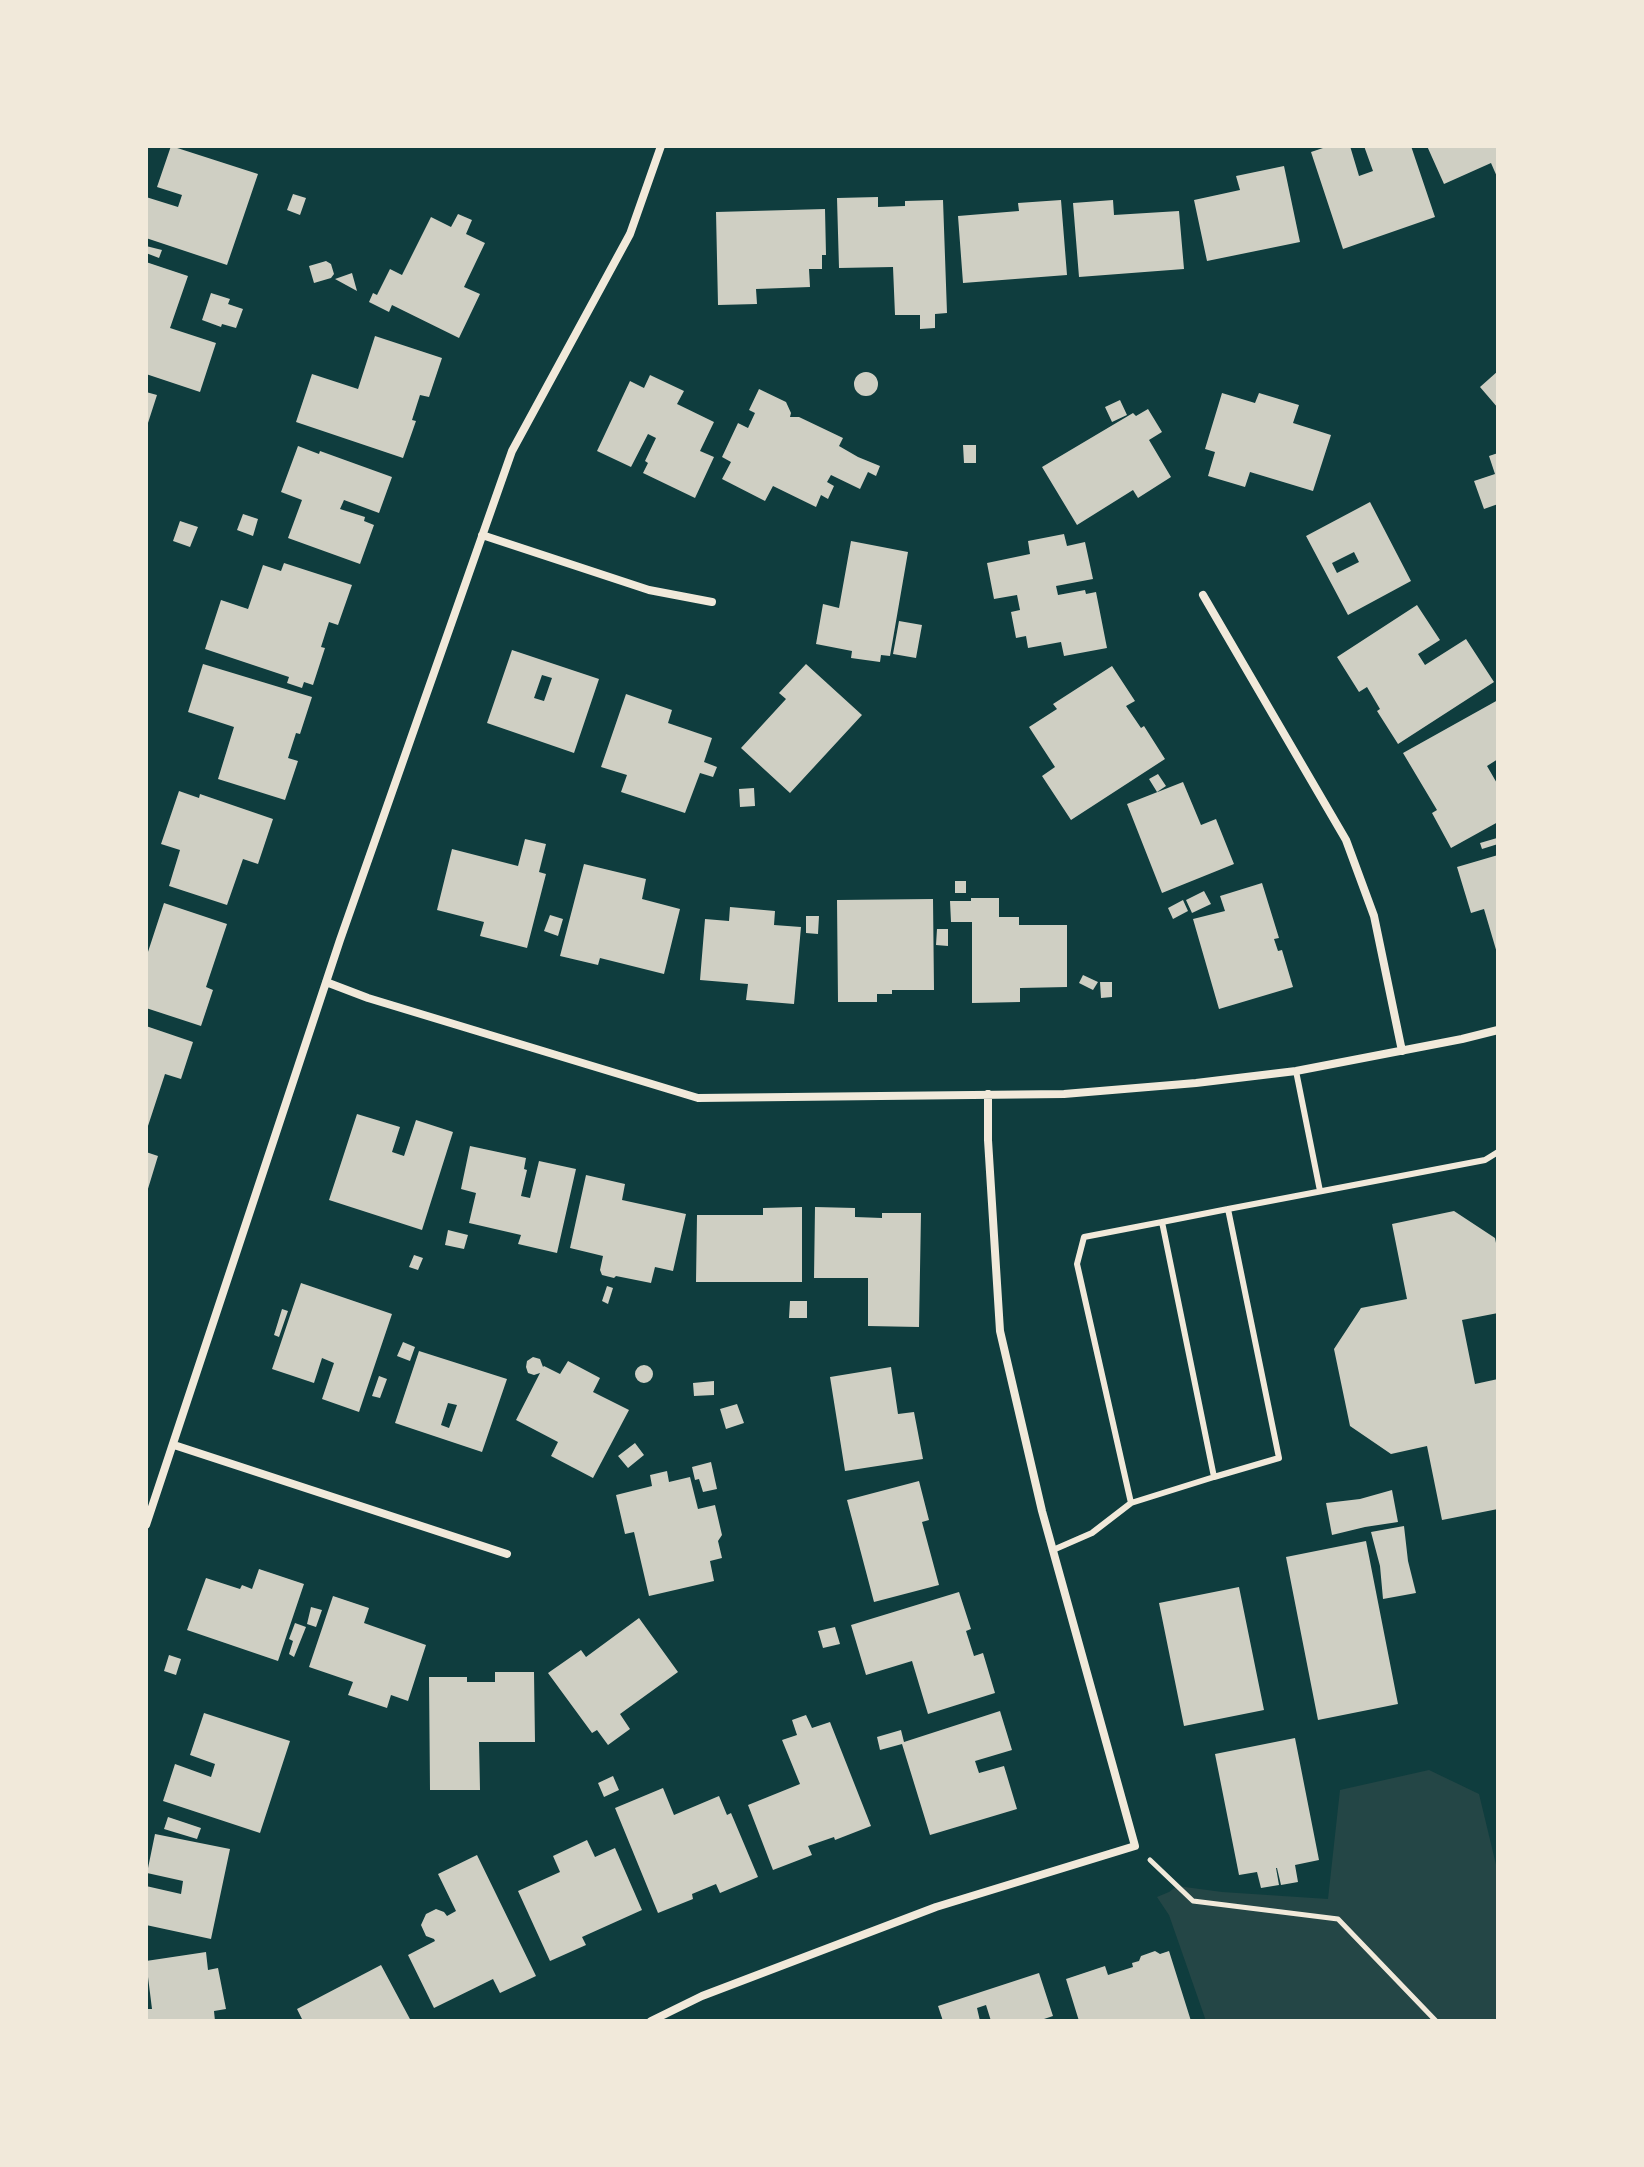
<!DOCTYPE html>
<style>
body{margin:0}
#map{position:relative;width:1644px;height:2167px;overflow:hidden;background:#0f3d3e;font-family:Helvetica,sans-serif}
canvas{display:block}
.frame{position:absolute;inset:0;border:148px solid #f1e9da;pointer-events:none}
</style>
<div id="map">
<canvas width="1644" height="2167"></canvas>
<div class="frame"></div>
</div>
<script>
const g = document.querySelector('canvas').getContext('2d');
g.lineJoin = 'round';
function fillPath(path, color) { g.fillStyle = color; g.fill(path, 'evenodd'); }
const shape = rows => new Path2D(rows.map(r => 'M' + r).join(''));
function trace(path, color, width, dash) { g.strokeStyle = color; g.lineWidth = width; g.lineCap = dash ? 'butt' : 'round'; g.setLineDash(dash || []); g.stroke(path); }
fillPath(shape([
 [1429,1770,1479,1794,1498,1873,1498,2021,1206,2021,1169,1915,1157,1897,1169,1892,1177,1886,1222,1892,1328,1899,1340,1790]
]), '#244646');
fillPath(shape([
 [171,146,258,174,227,265,146,238,146,197,178,207,182,195,157,187],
 [1329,146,1350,146,1359,176,1373,171,1364,146,1411,146,1435,217,1343,249,1311,152],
 [1427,146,1498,146,1498,179,1491,163,1444,184],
 [1284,166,1300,242,1207,261,1194,200,1240,190,1236,176],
 [293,194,306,198,300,215,287,210],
 [878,197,878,207,905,206,905,201,943,200,947,313,935,314,935,328,920,329,920,315,895,315,893,267,839,268,837,198],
 [1061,200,1067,275,963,283,958,216,1019,211,1018,203],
 [1113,200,1114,215,1179,211,1184,269,1079,277,1073,203],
 [825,209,826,255,822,255,822,269,809,269,810,287,756,289,757,304,718,305,716,212],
 [458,214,472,220,466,234,485,243,464,287,480,294,459,338,392,305,389,312,369,302,373,293,377,295,390,269,402,275,431,217,451,227],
 [146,246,162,250,159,258,146,253],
 [326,261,331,264,334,274,331,278,314,283,309,266],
 [146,262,188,276,170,328,216,343,200,392,146,374],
 [352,273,357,291,335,279],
 [211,293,230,299,228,304,243,309,236,328,222,324,221,327,202,320],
 [375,336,442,358,429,397,420,395,412,420,416,421,403,458,296,422,312,374,358,389],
 [1498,371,1498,408,1480,387],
 '854 384a12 12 0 1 1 24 0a12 12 0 1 1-24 0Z',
 [650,375,684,391,677,404,714,422,700,451,714,457,695,498,643,473,648,463,645,461,656,438,648,434,631,467,597,451,630,381,644,388],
 [759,389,786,402,791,413,790,417,799,417,843,438,839,446,858,457,880,466,876,476,868,472,860,489,831,475,827,482,834,486,828,499,821,495,816,507,773,486,765,501,722,479,731,462,722,457,738,423,748,428,755,413,749,410],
 [146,392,157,395,147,426,146,426],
 [1222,393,1255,403,1259,393,1299,405,1293,423,1331,435,1313,491,1250,472,1245,487,1208,476,1215,452,1205,449],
 [1120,400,1127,415,1112,422,1105,407],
 [1148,409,1162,432,1149,440,1171,477,1138,498,1133,490,1077,525,1042,467,1133,413,1136,416],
 [963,445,976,445,976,463,964,463],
 [298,446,319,454,320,451,392,477,379,513,344,500,340,509,365,517,364,521,374,525,360,564,288,538,302,500,281,492],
 [1498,453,1498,504,1484,509,1474,481,1495,474,1489,456],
 [1370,502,1411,581,1348,615,1306,536],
 [1354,552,1359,562,1337,573,1332,563],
 [243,514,258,519,253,536,237,530],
 [180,521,198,527,190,547,173,541],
 [1064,534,1067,546,1085,542,1093,579,1056,586,1058,595,1085,590,1086,594,1096,592,1107,648,1064,656,1061,642,1028,648,1026,636,1016,638,1011,612,1020,610,1017,595,994,599,987,563,1030,554,1028,541],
 [851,541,908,552,890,656,881,655,880,662,851,658,852,651,816,644,823,604,839,608],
 [284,563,352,585,338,625,329,622,321,647,325,648,313,685,304,682,302,688,287,683,289,677,205,649,221,600,248,609,263,565,281,571],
 [1417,605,1440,640,1418,654,1425,665,1466,639,1494,682,1398,744,1377,711,1380,709,1367,687,1359,692,1337,657],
 [899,621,922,625,916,658,893,654],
 [512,650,599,679,574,753,487,723],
 [542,675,552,678,544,701,534,698],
 [203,664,312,697,300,734,296,733,288,758,298,761,285,800,218,779,234,727,188,712],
 [806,664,862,715,790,793,741,748,786,699,779,693],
 [1112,666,1135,701,1126,706,1141,728,1144,726,1165,759,1071,820,1042,776,1055,767,1029,727,1057,709,1053,704],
 [626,694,672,710,668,723,712,738,704,762,717,767,713,777,700,773,685,813,621,792,627,775,601,767],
 [1498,700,1498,759,1487,766,1498,785,1498,822,1451,848,1432,813,1437,810,1403,753],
 [1158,774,1166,786,1157,792,1149,779],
 [1183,782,1201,825,1216,819,1234,864,1162,893,1127,804],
 [754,788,755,806,740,807,739,789],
 [179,791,199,798,200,794,273,819,258,864,243,859,227,905,169,886,180,850,161,844],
 [1497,838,1498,844,1482,849,1480,843],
 [525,839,546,844,539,872,546,874,527,948,480,936,484,922,437,910,452,849,518,866],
 [1498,855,1498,953,1497,953,1484,909,1471,913,1457,867],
 [584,864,646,879,642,899,680,909,664,974,600,958,598,965,560,956],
 [955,881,966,881,966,893,955,893],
 [1262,883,1279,938,1274,939,1278,951,1282,950,1293,987,1219,1009,1193,919,1225,911,1220,896],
 [1204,891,1211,904,1192,913,1186,900],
 [971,898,999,898,999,917,1019,917,1019,925,1067,925,1067,987,1020,988,1020,1002,972,1003,972,922,951,922,950,901,971,901],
 [933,899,934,990,892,990,892,994,877,994,877,1002,838,1002,837,900],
 [1183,900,1188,911,1173,919,1168,908],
 [164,903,227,924,206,987,213,990,201,1026,146,1008,146,958],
 [730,907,775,911,774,925,801,927,794,1004,746,1000,748,984,700,980,705,919,729,921],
 [550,915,563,919,558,936,544,931],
 [806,916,819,916,818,934,806,933],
 [937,929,948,929,948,946,936,945],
 [1083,975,1098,982,1093,990,1079,983],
 [1100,982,1112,982,1112,997,1101,998],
 [146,1026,193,1042,181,1079,165,1074,147,1129],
 [357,1114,400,1127,392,1152,404,1156,416,1120,453,1132,422,1230,329,1200],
 [470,1146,526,1158,524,1169,527,1170,521,1196,530,1198,539,1161,576,1169,557,1253,518,1244,521,1235,469,1223,476,1193,461,1189],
 [146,1152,158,1156,147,1192,146,1192],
 [586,1175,625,1184,622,1200,686,1214,673,1271,655,1267,651,1283,616,1276,614,1278,602,1275,600,1270,603,1256,570,1248],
 [802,1207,802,1282,696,1282,697,1215,763,1215,763,1208],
 [815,1207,855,1208,855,1217,882,1218,882,1213,921,1213,919,1327,868,1326,868,1278,814,1278],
 [1454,1211,1495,1238,1498,1253,1498,1313,1462,1320,1475,1384,1498,1379,1498,1509,1442,1520,1427,1446,1391,1454,1350,1426,1334,1349,1361,1308,1407,1299,1392,1224],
 [448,1230,468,1235,464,1249,445,1245],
 [414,1255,423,1258,418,1270,409,1267],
 [301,1283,392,1314,359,1412,322,1399,334,1363,322,1358,314,1383,272,1369],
 [607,1286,613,1288,608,1304,602,1301],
 [790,1301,807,1301,807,1318,789,1318],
 [282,1309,288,1311,279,1337,274,1335],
 [403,1342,415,1347,410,1361,397,1356],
 [419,1351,507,1379,482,1452,395,1423],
 [448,1403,457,1405,449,1428,441,1425],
 [533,1357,540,1359,543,1367,544,1366,560,1374,568,1361,600,1378,593,1392,629,1410,593,1478,551,1456,558,1442,516,1420,540,1373,534,1375,528,1373,526,1367,527,1361],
 '635 1374a9 9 0 1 1 18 0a9 9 0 1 1-18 0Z',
 [891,1367,898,1414,914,1412,923,1459,845,1471,830,1377],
 [379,1376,387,1379,380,1398,372,1396],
 [714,1381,714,1395,694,1396,693,1383],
 [737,1404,744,1423,726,1429,720,1409],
 [635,1443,644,1455,628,1468,618,1456],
 [711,1462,717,1489,703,1492,699,1479,695,1480,692,1467],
 [667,1471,669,1482,690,1477,698,1509,715,1505,722,1535,718,1541,722,1558,710,1561,714,1581,649,1596,634,1532,625,1534,616,1495,652,1486,650,1475],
 [919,1481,929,1520,922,1522,939,1585,874,1602,847,1500],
 [1392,1490,1398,1522,1365,1527,1332,1535,1326,1503,1360,1499],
 [1404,1526,1408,1561,1416,1593,1383,1599,1380,1566,1371,1532],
 [1366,1541,1398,1704,1318,1720,1286,1557],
 [259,1569,304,1584,278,1661,187,1630,206,1578,240,1589,242,1585,252,1589],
 [1239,1587,1264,1710,1184,1726,1159,1603],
 [959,1592,971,1629,966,1631,974,1656,983,1653,995,1693,928,1714,912,1661,866,1675,851,1625],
 [333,1596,369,1608,364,1623,426,1645,408,1701,391,1695,387,1708,348,1695,353,1682,309,1667],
 [311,1607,322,1610,316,1627,307,1624],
 [639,1618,678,1672,620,1714,630,1729,608,1745,597,1730,592,1733,548,1673,581,1650,586,1657],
 [295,1623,306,1627,294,1657,289,1654,293,1641,289,1639],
 [835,1627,840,1644,823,1648,818,1631],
 [169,1655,181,1659,176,1675,164,1671],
 [495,1672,534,1672,535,1742,479,1742,480,1790,430,1790,429,1677,467,1677,467,1682,495,1682],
 [1000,1711,1012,1750,975,1761,979,1773,1004,1766,1017,1809,930,1835,902,1744,880,1750,877,1737,901,1730,904,1742],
 [204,1713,290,1741,260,1833,163,1801,175,1764,211,1777,215,1764,190,1755],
 [806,1715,812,1728,830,1722,871,1826,835,1840,834,1837,808,1846,812,1855,773,1870,748,1805,800,1784,782,1740,797,1735,792,1720],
 [1295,1738,1319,1860,1295,1865,1298,1882,1281,1885,1277,1868,1276,1868,1279,1885,1261,1888,1257,1872,1239,1875,1215,1754],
 [613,1776,619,1790,604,1797,598,1783],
 [663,1788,674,1815,719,1796,727,1815,731,1813,758,1877,720,1893,716,1884,692,1894,693,1899,658,1913,615,1808],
 [168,1817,201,1828,197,1839,164,1829],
 [155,1834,230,1849,211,1939,146,1925,146,1886,181,1894,183,1881,147,1873],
 [587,1840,595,1857,615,1848,642,1910,582,1937,586,1945,550,1961,518,1891,560,1872,553,1856],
 [477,1855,536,1976,500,1993,493,1979,434,2008,408,1955,435,1941,434,1939,426,1936,421,1925,426,1914,436,1909,444,1912,447,1916,456,1911,438,1874],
 [1155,1951,1160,1954,1169,1951,1191,2021,1079,2021,1066,1979,1105,1966,1108,1975,1133,1967,1132,1963,1139,1961,1141,1956],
 [206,1952,208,1970,218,1968,226,2009,214,2011,215,2021,146,2021,146,2009,152,2009,146,1961],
 [381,1965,411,2021,303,2021,297,2009],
 [1039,1973,1053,2016,1038,2021,991,2021,986,2005,977,2008,980,2021,943,2021,938,2006]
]), '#cfcfc3');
trace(shape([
 [1150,1860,1193,1901,1338,1919,1436,2021]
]), '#f1e9da', 5);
trace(shape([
 [1296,1071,1320,1191],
 [1162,1222,1228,1209],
 [1131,1503,1214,1477],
 [1053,1550,1092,1533,1131,1503,1077,1264,1084,1237,1162,1222,1214,1477,1279,1458,1228,1209,1485,1160,1498,1152]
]), '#f1e9da', 6);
trace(shape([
 [482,535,649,590,712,602],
 [1203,595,1346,840,1374,916,1402,1051],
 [326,982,368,998,698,1098,1064,1094,1196,1083,1296,1071,1462,1039,1498,1030],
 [174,1445,507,1554],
 [146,1525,340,940,512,451,630,234,661,146],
 [651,2021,702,1996,936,1907,1135,1846,1042,1511,1000,1331,988,1140,988,1094]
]), '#f1e9da', 8);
</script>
